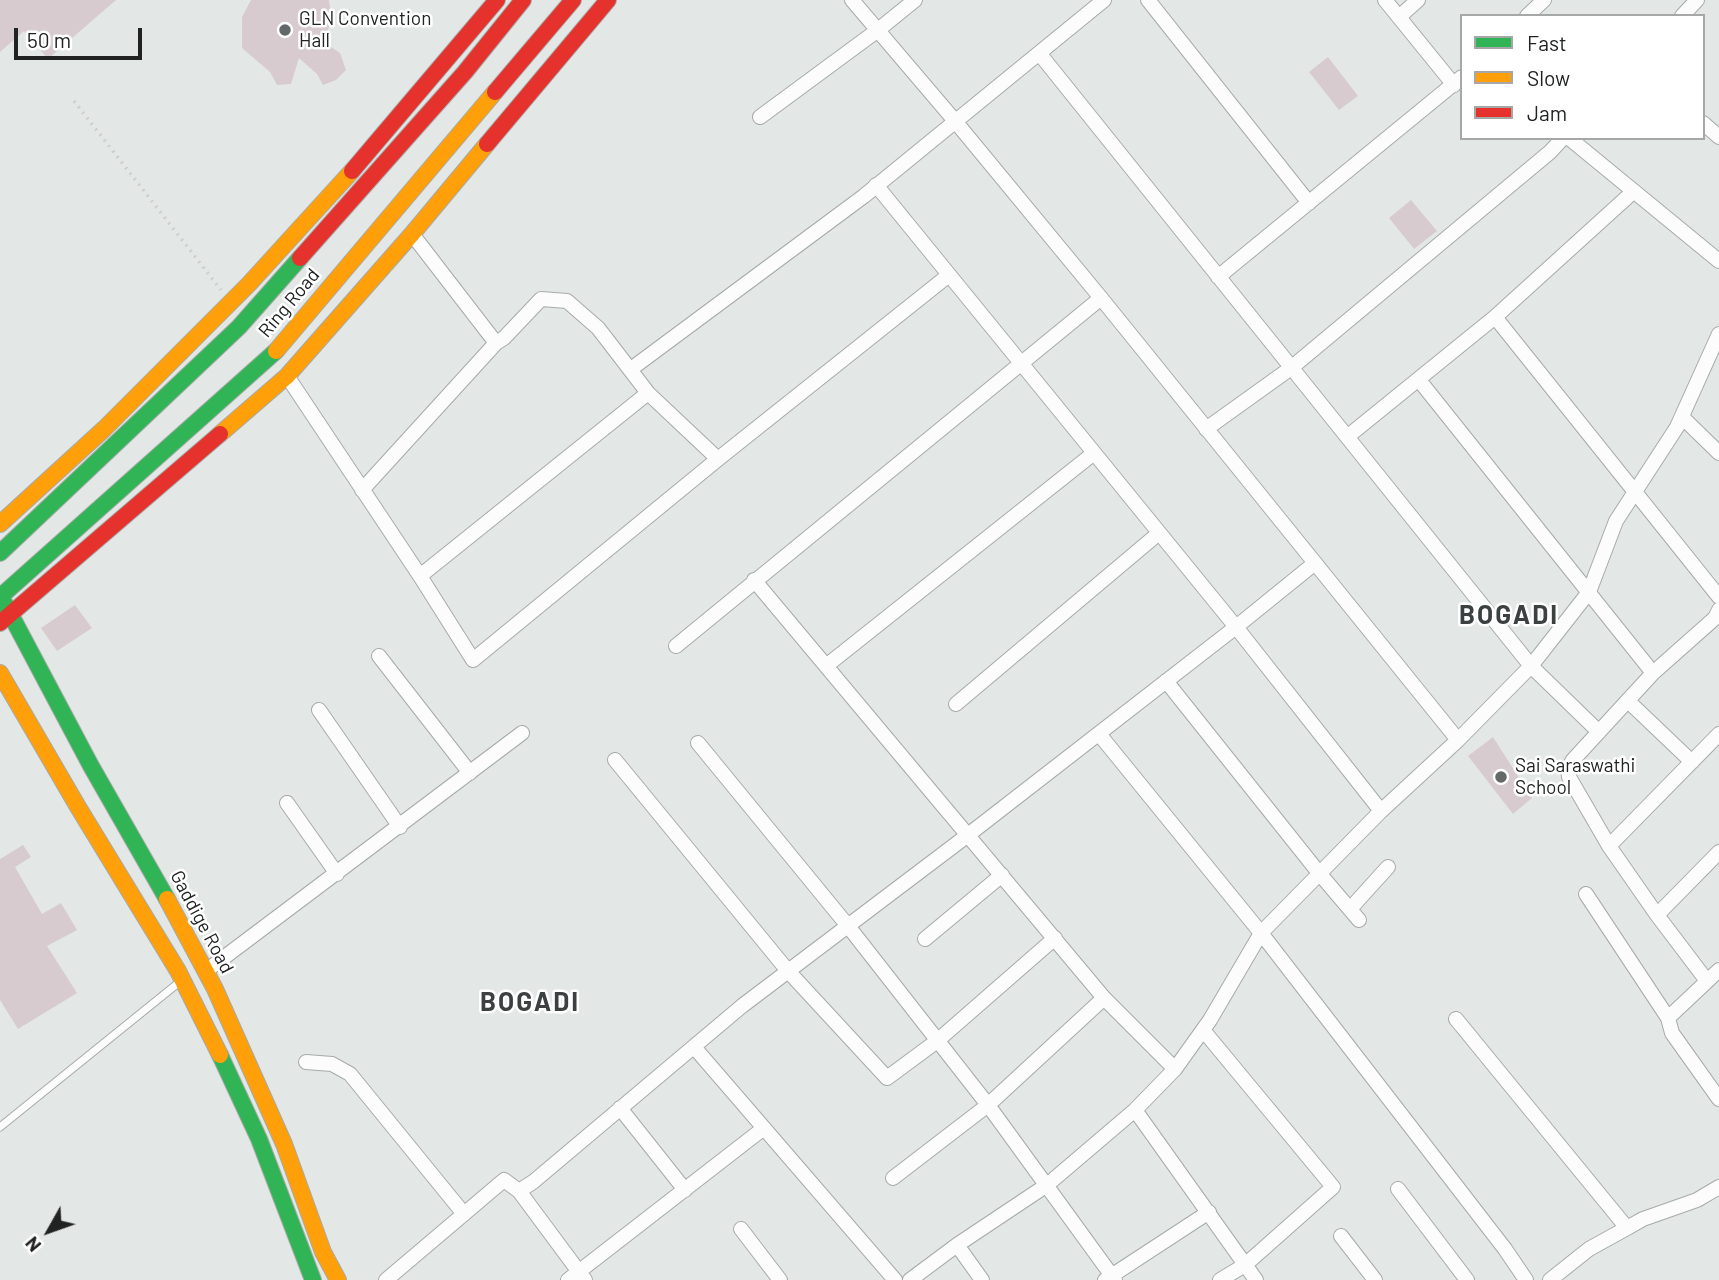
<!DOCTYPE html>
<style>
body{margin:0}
#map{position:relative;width:1719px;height:1280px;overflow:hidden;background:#e3e8e7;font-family:Barlow,sans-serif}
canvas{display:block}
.legend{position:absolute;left:1460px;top:14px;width:245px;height:126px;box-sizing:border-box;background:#fff;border:2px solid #a6a7a7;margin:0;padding:9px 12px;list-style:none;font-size:21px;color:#212323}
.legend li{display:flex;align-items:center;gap:14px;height:35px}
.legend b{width:35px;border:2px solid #a6a7a7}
.north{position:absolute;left:14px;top:1196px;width:70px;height:70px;-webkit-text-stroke:5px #fff;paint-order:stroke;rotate:230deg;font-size:19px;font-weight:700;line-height:28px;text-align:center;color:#212323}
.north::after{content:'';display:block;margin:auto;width:24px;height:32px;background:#212323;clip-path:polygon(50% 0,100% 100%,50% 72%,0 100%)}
.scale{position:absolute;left:14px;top:28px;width:128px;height:32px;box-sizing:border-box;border:4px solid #212323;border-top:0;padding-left:9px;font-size:21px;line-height:24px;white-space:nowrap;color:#212323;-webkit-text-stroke:5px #fff;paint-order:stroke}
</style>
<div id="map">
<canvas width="1719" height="1280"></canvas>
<ul class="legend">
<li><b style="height:9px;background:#30b455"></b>Fast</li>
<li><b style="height:9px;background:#ff9f0a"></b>Slow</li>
<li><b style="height:9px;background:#e5322d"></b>Jam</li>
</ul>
<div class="north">N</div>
<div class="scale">50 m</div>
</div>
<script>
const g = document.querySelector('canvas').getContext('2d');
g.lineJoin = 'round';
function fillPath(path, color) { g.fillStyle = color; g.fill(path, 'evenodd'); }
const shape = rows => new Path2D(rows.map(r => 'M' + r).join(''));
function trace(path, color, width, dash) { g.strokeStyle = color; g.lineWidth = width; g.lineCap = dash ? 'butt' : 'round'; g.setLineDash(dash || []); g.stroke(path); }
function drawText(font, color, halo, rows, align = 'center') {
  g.font = font + ' Barlow,sans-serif'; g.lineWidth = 5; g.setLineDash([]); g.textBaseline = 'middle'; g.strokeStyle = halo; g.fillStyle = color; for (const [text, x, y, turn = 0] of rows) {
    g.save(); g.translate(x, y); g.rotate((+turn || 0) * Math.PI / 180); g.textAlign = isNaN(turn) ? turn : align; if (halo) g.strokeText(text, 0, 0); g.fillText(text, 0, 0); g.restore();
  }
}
fillPath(shape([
 [0,0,116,0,48,59,24,31,0,52],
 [251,0,329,0,331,18,325,43,340,53,346,70,336,80,323,85,317,74,299,58,291,84,277,85,270,72,242,48,242,17],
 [1328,57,1358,96,1339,110,1309,72],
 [1411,200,1437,231,1414,249,1389,218],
 [75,605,92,628,57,651,41,628],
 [1493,737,1532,798,1513,814,1468,756],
 [23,845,31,857,15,867,42,914,61,903,77,930,47,946,77,993,18,1029,0,1000,0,859]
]), '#d7cbcf');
const lane = shape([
 [0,1127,182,980]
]);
const street = shape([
 [852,0,955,121,1101,298,1458,740],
 [1148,0,1309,203],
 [1385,0,1454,85],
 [1527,16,1544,0],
 [1682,16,1697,0],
 [1399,17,1418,0],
 [1039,53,1531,666,1599,732],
 [760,117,878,30,915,0],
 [1703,123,1719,137],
 [1569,138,1719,261],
 [876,185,1236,627,1381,811],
 [412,234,496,343,504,338,541,299,567,301,598,328,648,393,718,459],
 [1218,277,1462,77],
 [1495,317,1634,191],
 [631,369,864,196,1104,0],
 [287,376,420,576,473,660,718,459,949,275],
 [1419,380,1653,673],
 [1682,417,1719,453],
 [1206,429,1291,368,1550,152,1563,138],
 [1347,437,1495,317,1719,597],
 [362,490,496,343],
 [420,576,648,393],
 [754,580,1104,998,1175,1069],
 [676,646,1101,298],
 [379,656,470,773],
 [826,666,1094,453],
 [1166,681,1319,873,1359,920],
 [1628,701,1692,762],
 [956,704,1159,533],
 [319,710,400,827],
 [1099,734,1261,933,1505,1249,1526,1280],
 [698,743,848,926,988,1105,1115,1280],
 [615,760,788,971,887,1078,937,1041,1055,938],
 [287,803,337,874],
 [1609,846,1719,734],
 [1586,894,1668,1018],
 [1350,909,1388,867],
 [1657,915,1719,852],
 [925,939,1002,875],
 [1719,970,1668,1018,1672,1033,1719,1099],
 [206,971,522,733],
 [1707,981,1657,915,1609,846,1569,777,1568,769,1573,760,1653,673,1715,618,1719,610],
 [1456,1019,1627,1228],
 [1203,1030,1333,1187,1245,1265,1220,1280],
 [694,1047,895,1280],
 [306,1062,332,1064,350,1074,464,1214],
 [620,1108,685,1190],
 [1135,1110,1256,1280],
 [893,1178,988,1105,1104,998],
 [1398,1189,1467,1280],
 [519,1191,585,1280],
 [741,1229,780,1280],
 [1341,1236,1375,1280],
 [957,1245,982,1280],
 [386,1280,504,1180,519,1191,533,1182,742,1006,968,835,1236,627,1315,563],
 [568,1280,764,1128],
 [910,1280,957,1245,1047,1185,1135,1110,1175,1069,1210,1020,1261,933,1381,811,1458,740,1531,666,1589,592,1616,521,1677,427,1719,334],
 [1105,1280,1209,1212],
 [1550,1280,1589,1249,1627,1228,1643,1219,1697,1200,1719,1187]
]);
const fast = shape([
 [0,553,239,327,300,258],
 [0,597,276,351],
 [5,604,91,766,167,899],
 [220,1055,259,1139,313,1280]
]);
const slow = shape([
 [276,351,495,92],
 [220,434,287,376,412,234,487,144],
 [0,524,104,429,249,284,352,171],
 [0,673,78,807,178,971,220,1055],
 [167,899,215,989,284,1144,323,1252,338,1280]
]);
const jam = shape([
 [495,92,573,0],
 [487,144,608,0],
 [352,171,497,0],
 [300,258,465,72,523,0],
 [0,623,220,434]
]);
trace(lane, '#a6aaa9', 9);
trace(street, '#a6aaa9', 16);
trace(fast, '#a6aaa9', 18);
trace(slow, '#a6aaa9', 18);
trace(jam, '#a6aaa9', 18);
trace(shape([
 [74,101,221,290]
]), '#cecece', 3.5, [2, 5]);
trace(lane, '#fbfcfb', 7);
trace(street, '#fbfcfb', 14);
trace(fast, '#30b455', 16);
trace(slow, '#ff9f0a', 16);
trace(jam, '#e5322d', 16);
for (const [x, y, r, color] of [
 [285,30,7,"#656868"],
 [1501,777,7,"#656868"]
]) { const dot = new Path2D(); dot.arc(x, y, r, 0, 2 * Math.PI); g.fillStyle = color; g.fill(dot); trace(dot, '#fff', 2.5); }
drawText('19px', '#212323', '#fff', [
 ["GLN Convention",299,19],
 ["Hall",299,41],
 ["Sai Saraswathi",1515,766],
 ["School",1515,788]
], 'left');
drawText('19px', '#212323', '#fff', [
 ["Ring Road",289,303,-50],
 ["Gaddige Road",202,922,62]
]);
g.letterSpacing = '2px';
drawText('bold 26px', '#3b4141', '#fff', [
 ["BOGADI",1509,615],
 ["BOGADI",530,1002]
]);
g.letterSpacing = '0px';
</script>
